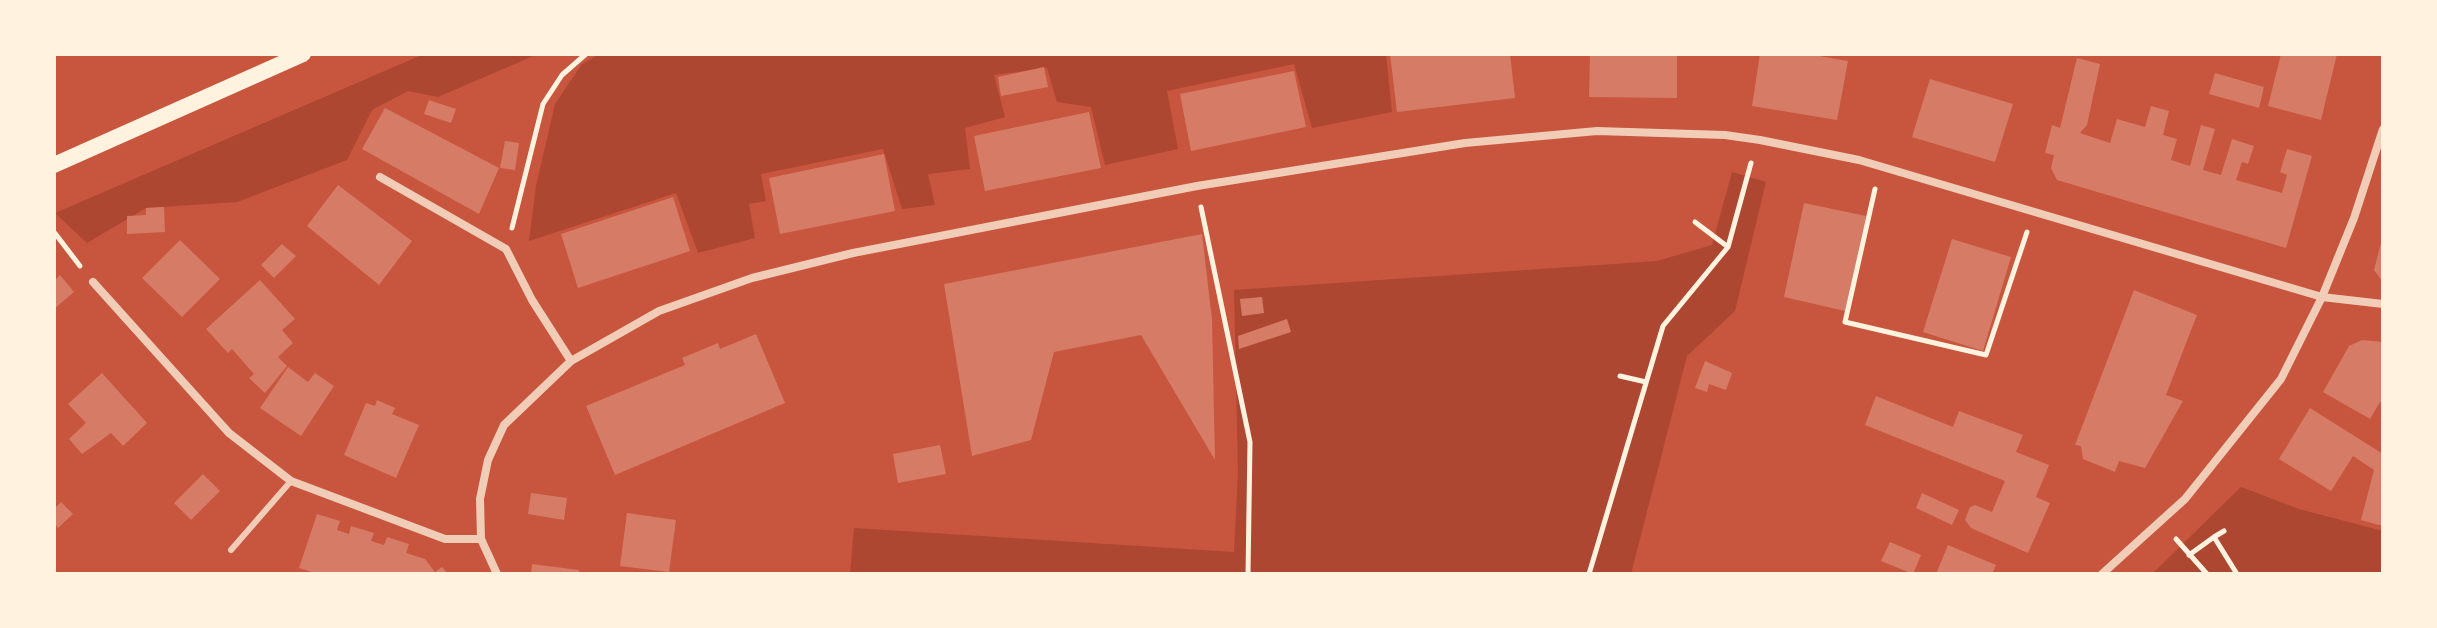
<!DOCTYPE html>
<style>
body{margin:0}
#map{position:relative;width:2437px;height:628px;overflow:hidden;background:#c8553d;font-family:Karla,sans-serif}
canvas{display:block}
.frame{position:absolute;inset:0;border:56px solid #fff3e0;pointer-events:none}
</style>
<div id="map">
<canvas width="2437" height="628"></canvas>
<div class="frame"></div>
</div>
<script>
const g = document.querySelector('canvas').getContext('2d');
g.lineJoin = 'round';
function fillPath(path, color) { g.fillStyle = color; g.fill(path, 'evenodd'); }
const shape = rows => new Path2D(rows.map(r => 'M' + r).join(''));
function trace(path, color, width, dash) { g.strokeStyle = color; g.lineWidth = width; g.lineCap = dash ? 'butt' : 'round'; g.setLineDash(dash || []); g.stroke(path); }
fillPath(shape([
 [424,54,538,54,438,97,408,91,372,110,347,160,237,202,146,208,87,243,55,213],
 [600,54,1386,54,1392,112,1312,128,1294,64,1167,91,1178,149,1105,165,1091,107,1057,102,1047,68,994,75,1005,117,965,128,970,169,928,174,935,205,902,209,883,149,761,174,766,201,749,204,755,238,698,253,676,193,529,241,536,186,555,104,582,64],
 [1732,172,1766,182,1735,311,1687,356,1631,574,850,574,854,528,1234,552,1238,473,1234,290,1657,261,1712,245],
 [2241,487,2299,509,2383,531,2383,574,2152,574]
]), '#ae4732');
fillPath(shape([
 [1390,54,1510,54,1515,98,1397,112],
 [1590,54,1677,54,1677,98,1589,97],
 [1760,54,1807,54,1848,61,1837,120,1752,106],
 [2281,54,2337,54,2321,120,2268,106],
 [2077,58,2100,64,2087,125,2080,133,2110,143,2117,119,2145,127,2151,106,2169,111,2163,135,2177,139,2171,160,2190,166,2201,125,2215,129,2203,170,2221,175,2232,139,2254,146,2248,164,2242,162,2236,180,2282,193,2287,175,2280,172,2287,149,2312,156,2286,248,2057,180,2051,168,2054,155,2045,153,2052,125,2060,128],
 [1044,67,1048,87,1001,96,998,77],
 [1294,71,1306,127,1191,151,1180,94],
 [2215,73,2264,87,2259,108,2209,94],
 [1930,79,2013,104,1995,162,1912,137],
 [429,100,456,109,451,123,424,114],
 [385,108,499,168,479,214,362,149],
 [1089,112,1101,168,985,191,974,136],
 [505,141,519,143,515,170,500,168],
 [884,154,895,211,780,234,769,178],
 [338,185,412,241,379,285,307,226],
 [673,197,690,251,578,288,561,234],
 [1804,203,1866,216,1845,311,1784,297],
 [164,207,165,232,127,234,127,216,146,215,146,208],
 [1202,234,1212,319,1215,460,1141,335,1054,352,1031,440,972,456,944,284],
 [1952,239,2011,257,1983,351,1923,332],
 [2382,239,2383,239,2383,282,2374,270],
 [180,240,220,279,182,317,142,278],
 [282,244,296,256,274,278,261,265],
 [60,275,74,292,54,309,54,281],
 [260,280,295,319,282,330,293,343,278,357,287,366,265,393,249,378,254,374,232,349,228,353,206,329],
 [2134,290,2197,315,2166,395,2183,401,2145,468,2119,461,2115,472,2083,459,2081,446,2075,445],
 [1262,297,1264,313,1242,316,1240,299],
 [1287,319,1291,332,1239,349,1238,336],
 [756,334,785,403,615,475,586,406,685,365,682,358,718,343,720,349],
 [2362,340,2383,342,2383,403,2380,402,2370,419,2323,392,2349,346],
 [1705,361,1732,373,1726,390,1709,384,1707,392,1695,388],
 [288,367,308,382,315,373,334,386,301,436,260,408],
 [102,373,147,423,123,446,111,433,82,454,69,439,86,423,68,404],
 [1876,396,1953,427,1959,411,2023,435,2016,452,2049,465,2036,497,2050,503,2028,553,1971,528,1965,520,1970,507,1975,505,1992,512,2005,481,1865,425],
 [377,400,395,408,392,414,419,425,396,478,344,455,366,403,375,406],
 [2310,408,2383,454,2383,526,2361,520,2374,470,2353,456,2331,491,2279,459],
 [940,445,946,474,898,483,893,454],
 [203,474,220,491,191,520,174,503],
 [531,493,567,498,564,520,528,514],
 [1922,493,1959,510,1952,525,1916,508],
 [61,502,73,514,58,528,54,523,54,509],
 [627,513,676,520,669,572,620,566],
 [317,514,340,521,337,530,349,534,351,526,374,533,371,541,384,545,387,537,409,544,406,553,425,559,435,572,442,567,448,574,318,574,299,568],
 [1890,542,1921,555,1913,574,1881,561],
 [1948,545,1996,565,1992,574,1936,574],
 [532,564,579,570,579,574,531,574]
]), '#d67c66');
trace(shape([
 [1875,189,1845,322,1986,355,2027,232],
 [1201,207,1250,442,1248,574],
 [1695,222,1728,247],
 [512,228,543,104,562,75,586,54],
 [54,232,80,266],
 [1620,376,1646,382],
 [2214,537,2224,531],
 [2176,539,2207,574],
 [2189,555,2214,537,2237,574],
 [1589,574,1663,326,1728,247,1751,163]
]), '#fff3e0', 5);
trace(shape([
 [231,550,291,481]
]), '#f1ccb7', 6);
trace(shape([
 [380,177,506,249,532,300,571,361],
 [93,282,229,433,291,481,445,539,481,539],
 [497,574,481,539,480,499,488,460,504,425,571,361,659,311,752,278,853,253,1197,186,1465,143,1597,131,1725,135,1760,140,1859,160,2322,297,2383,304],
 [2102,574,2185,499,2281,379,2322,297,2354,218,2383,129]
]), '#f1ccb7', 8);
trace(shape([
 [54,165,303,54]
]), '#fff3e0', 16);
</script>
